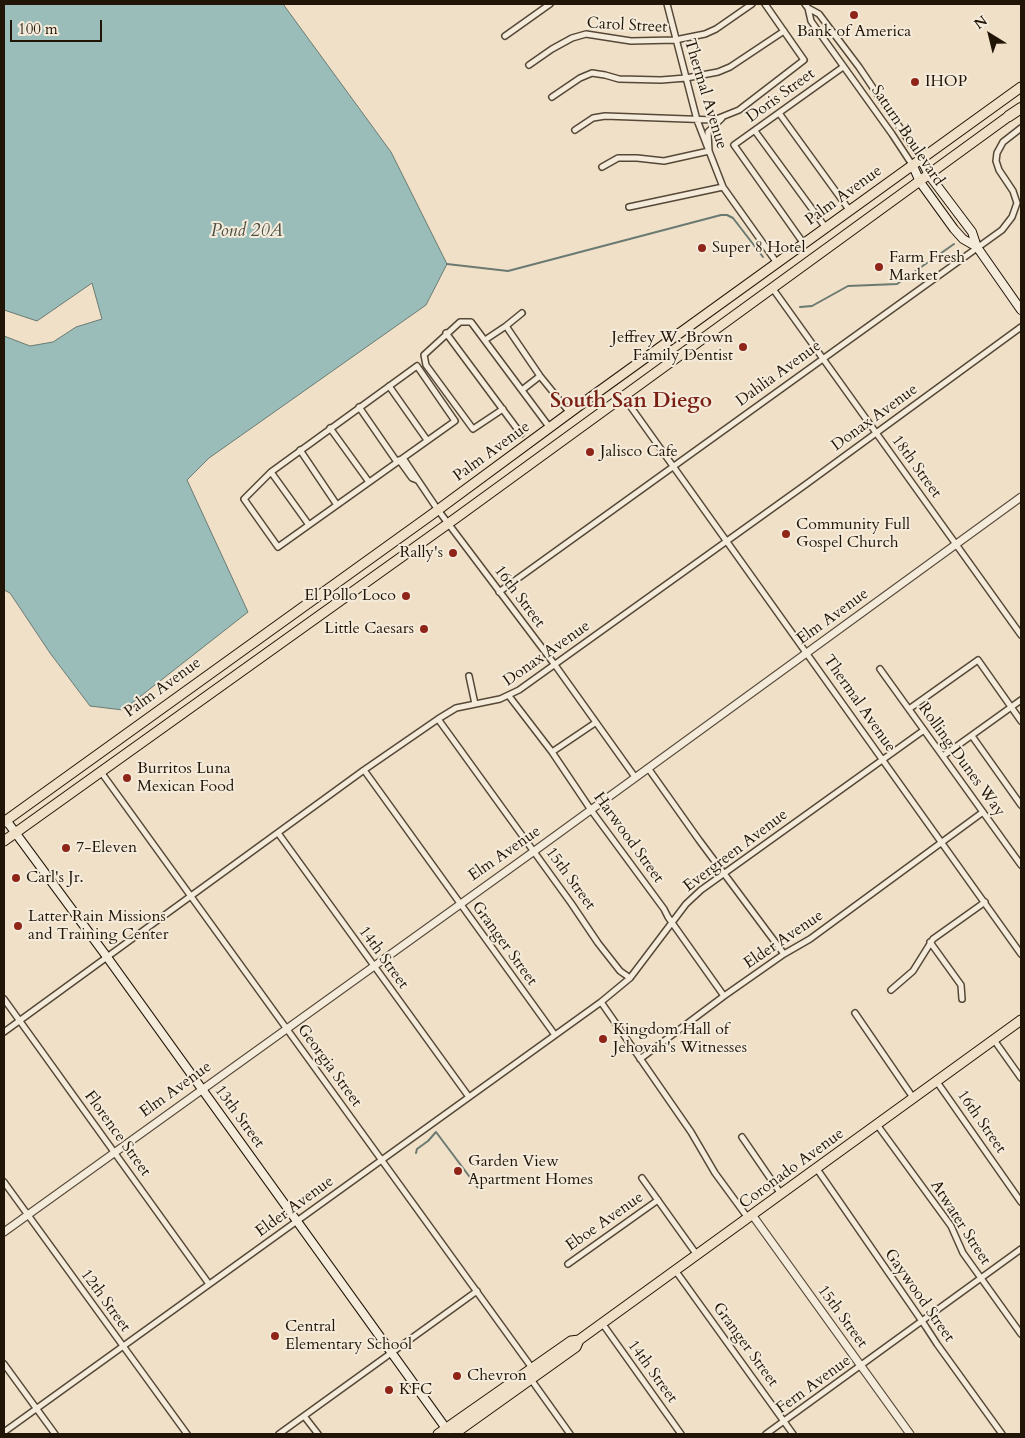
<!DOCTYPE html>
<style>
body{margin:0}
#map{position:relative;width:1025px;height:1438px;overflow:hidden;background:#f0e0c7;font-family:Cardo,serif}
canvas{display:block}
.frame{position:absolute;inset:0;border:5px solid #211507;pointer-events:none}
.north{position:absolute;left:965px;top:10px;width:50px;height:50px;-webkit-text-stroke:4px #f5ebdb;paint-order:stroke;rotate:324deg;font-size:14px;font-weight:700;line-height:20px;text-align:center;color:#211507}
.north::after{content:'';display:block;margin:auto;width:18px;height:22px;background:#211507;clip-path:polygon(50% 0,100% 100%,50% 72%,0 100%)}
.scale{position:absolute;left:10px;top:20px;width:92px;height:22px;box-sizing:border-box;border:2px solid #211507;border-top:0;padding-left:6px;font-size:15px;line-height:18px;white-space:nowrap;color:#211507;-webkit-text-stroke:4px #f5ebdb;paint-order:stroke}
</style>
<div id="map">
<canvas width="1025" height="1438"></canvas>
<div class="frame"></div>
<div class="north">N</div>
<div class="scale">100 m</div>
</div>
<script>
const g = document.querySelector('canvas').getContext('2d');
g.lineJoin = 'round';
function fillPath(path, color) { g.fillStyle = color; g.fill(path, 'evenodd'); }
const shape = rows => new Path2D(rows.map(r => 'M' + r).join(''));
function trace(path, color, width, dash) { g.strokeStyle = color; g.lineWidth = width; g.lineCap = dash ? 'butt' : 'round'; g.setLineDash(dash || []); g.stroke(path); }
function drawText(font, color, halo, rows, align = 'center') {
  g.font = font + ' Cardo,serif'; g.lineWidth = 4; g.setLineDash([]); g.textBaseline = 'middle'; g.strokeStyle = halo; g.fillStyle = color; for (const [text, x, y, turn = 0] of rows) {
    g.save(); g.translate(x, y); g.rotate((+turn || 0) * Math.PI / 180); g.textAlign = isNaN(turn) ? turn : align; if (halo) g.strokeText(text, 0, 0); g.fillText(text, 0, 0); g.restore();
  }
}
const water = shape([
 [4,4,283,4,391,152,447,264,426,305,209,458,187,480,248,612,123,710,90,706,50,653,10,593,4,590,4,336,30,346,53,342,76,327,102,319,92,283,37,321,4,310,4,4]
]);
fillPath(water, '#9abdb9');
trace(water, '#6a7a72', 1);
trace(shape([
 [447,264,508,271,721,215,727,215,733,218,763,257],
 [800,307,812,306,848,286,897,284,954,244],
 [416,1153,417,1149,428,1141,436,1132,478,1188]
]), '#6a7a72', 2);
const minor = shape([
 [667,4,697,120,723,187,777,263],
 [805,4,808,8,819,14,859,67,921,159],
 [808,8,811,21,892,134,913,166],
 [505,36,550,4],
 [529,65,552,49,572,38,586,34,631,41,675,40,705,34,716,29,752,4],
 [552,97,580,78,592,73,605,75,619,79,661,80,686,78,718,72,730,67,784,31],
 [779,113,850,211],
 [575,130,593,118,605,116,714,120,739,110,804,60,765,4],
 [755,131,826,228],
 [602,167,618,158,637,158,664,161,709,151,708,132,722,118],
 [629,207,723,187],
 [804,244,734,145,843,67],
 [773,289,1021,635],
 [506,326,540,376,570,413],
 [446,333,521,434],
 [485,340,506,326,522,313],
 [417,366,455,421,278,547,244,499,271,472,417,366],
 [389,386,427,440],
 [522,390,540,376],
 [623,396,1021,954],
 [359,407,397,462],
 [503,409,473,429,426,365,424,355,460,322,471,322,550,428],
 [330,428,369,482],
 [300,450,337,505],
 [403,458,438,510,555,665,635,777],
 [399,460,412,478,417,480],
 [271,472,309,525],
 [499,592,1002,230,1012,217,1017,203,1013,191,999,170,996,161,997,153,1003,142,1021,128],
 [880,669,1021,865],
 [469,676,475,704],
 [509,696,552,752,591,810,664,909,668,917,724,996],
 [909,709,978,660,1021,721],
 [438,719,571,903,598,943,620,971,630,978],
 [972,736,1021,805],
 [552,752,595,723],
 [943,756,1021,700],
 [648,768,699,840,784,954],
 [364,770,555,1035],
 [101,772,532,1368],
 [278,833,469,1097],
 [930,942,961,985,962,999],
 [891,990,913,971,933,939,985,902],
 [4,999,209,1284],
 [601,1002,691,1132,715,1173,748,1218],
 [855,1013,914,1099],
 [4,1032,364,770,438,719,456,708,500,699,519,690,805,485,1021,327],
 [994,1040,1021,1078],
 [640,1059,724,996,784,954,810,939,983,812],
 [937,1082,1021,1202],
 [878,1126,951,1226,963,1253,1021,1334],
 [742,1137,781,1194],
 [817,1169,926,1327,937,1344,1002,1434],
 [642,1178,697,1255],
 [4,1182,187,1434],
 [568,1264,658,1200],
 [675,1270,793,1434],
 [602,1323,681,1434],
 [4,1364,55,1434],
 [530,1378,570,1434],
 [304,1416,318,1434],
 [4,1432,601,1002,630,978,686,904,701,890,924,730],
 [279,1434,477,1291],
 [766,1434,1021,1249]
]);
const tertiary = shape([
 [753,1216,910,1434],
 [4,1232,533,852,1021,497]
]);
const secondary = shape([
 [921,159,929,175,972,232,977,247,1021,310],
 [913,166,920,182,954,229,963,239,977,247],
 [6,820,107,957,450,1434]
]);
const primary = shape([
 [438,1434,571,1341,579,1340],
 [454,1434,576,1347,579,1340,1021,1020]
]);
const trunk = shape([
 [4,822,431,515,587,400,1021,87],
 [4,841,456,518,1009,116]
]);
const motorway = shape([
 [1009,116,1021,108]
]);
trace(minor, '#554837', 8);
trace(tertiary, '#554837', 9);
trace(secondary, '#211507', 10);
trace(primary, '#211507', 11);
trace(trunk, '#211507', 11);
trace(motorway, '#211507', 12);
trace(minor, '#f5ebdb', 5);
trace(tertiary, '#f5ebdb', 7);
trace(secondary, '#f5ebdb', 8);
trace(primary, '#f0e0c7', 9);
trace(trunk, '#f0e0c7', 9);
trace(motorway, '#f0e0c7', 10);
for (const [x, y, r, color] of [
 [854,15,5,"#8f2418"],
 [915,82,5,"#8f2418"],
 [702,248,5,"#8f2418"],
 [879,267,5,"#8f2418"],
 [743,347,5,"#8f2418"],
 [590,452,5,"#8f2418"],
 [786,534,5,"#8f2418"],
 [453,553,5,"#8f2418"],
 [406,596,5,"#8f2418"],
 [424,629,5,"#8f2418"],
 [127,778,5,"#8f2418"],
 [66,848,5,"#8f2418"],
 [16,878,5,"#8f2418"],
 [18,926,5,"#8f2418"],
 [603,1039,5,"#8f2418"],
 [458,1171,5,"#8f2418"],
 [275,1336,5,"#8f2418"],
 [457,1376,5,"#8f2418"],
 [389,1390,5,"#8f2418"]
]) { const dot = new Path2D(); dot.arc(x, y, r, 0, 2 * Math.PI); g.fillStyle = color; g.fill(dot); trace(dot, '#f5ebdb', 2); }
drawText('16px', '#211507', '#f5ebdb', [
 ["Carol Street",627,26,3],
 ["Thermal Avenue",705,94,73],
 ["Doris Street",781,96,-36],
 ["Saturn Boulevard",907,136,56],
 ["Palm Avenue",844,196,-36],
 ["Dahlia Avenue",779,374,-36],
 ["Donax Avenue",875,418,-36],
 ["Palm Avenue",492,452,-36],
 ["18th Street",916,467,54],
 ["16th Street",519,597,53],
 ["Elm Avenue",833,617,-36],
 ["Donax Avenue",547,654,-35],
 ["Palm Avenue",163,688,-36],
 ["Thermal Avenue",859,704,55],
 ["Rolling Dunes Way",961,760,54],
 ["Harwood Street",628,838,54],
 ["Evergreen Avenue",736,851,-37],
 ["Elm Avenue",505,854,-35],
 ["15th Street",570,879,54],
 ["Elder Avenue",784,940,-34],
 ["Granger Street",504,944,54],
 ["14th Street",383,958,54],
 ["Georgia Street",329,1066,54],
 ["Elm Avenue",176,1090,-36],
 ["13th Street",239,1117,54],
 ["16th Street",981,1122,55],
 ["Florence Street",117,1134,54],
 ["Coronado Avenue",792,1169,-36],
 ["Elder Avenue",295,1207,-36],
 ["Eboe Avenue",605,1222,-35],
 ["Atwater Street",960,1223,57],
 ["Gaywood Street",919,1296,55],
 ["12th Street",105,1301,54],
 ["15th Street",842,1317,54],
 ["Granger Street",745,1345,54],
 ["14th Street",652,1372,54],
 ["Fern Avenue",814,1385,-36]
]);
drawText('16px', '#211507', '#f5ebdb', [
 ["Bank of America",854,32,"center"],
 ["IHOP",925,82],
 ["Super 8 Hotel",712,248],
 ["Farm Fresh",889,258],
 ["Market",889,276],
 ["Jeffrey W. Brown",733,338,"right"],
 ["Family Dentist",733,356,"right"],
 ["Jalisco Cafe",600,452],
 ["Community Full",796,525],
 ["Gospel Church",796,543],
 ["Rally's",443,553,"right"],
 ["El Pollo Loco",396,596,"right"],
 ["Little Caesars",414,629,"right"],
 ["Burritos Luna",137,769],
 ["Mexican Food",137,787],
 ["7-Eleven",76,848],
 ["Carl's Jr.",26,878],
 ["Latter Rain Missions",28,917],
 ["and Training Center",28,935],
 ["Kingdom Hall of",613,1030],
 ["Jehovah's Witnesses",613,1048],
 ["Garden View",468,1162],
 ["Apartment Homes",468,1180],
 ["Central",285,1327],
 ["Elementary School",285,1345],
 ["Chevron",467,1376],
 ["KFC",399,1390]
], 'left');
drawText('italic 18px', '#4b5045', '#f5ebdb', [
 ["Pond 20A",247,232]
]);
drawText('bold 21px', '#7a1f14', '#f5ebdb', [
 ["South San Diego",631,402]
]);
</script>
